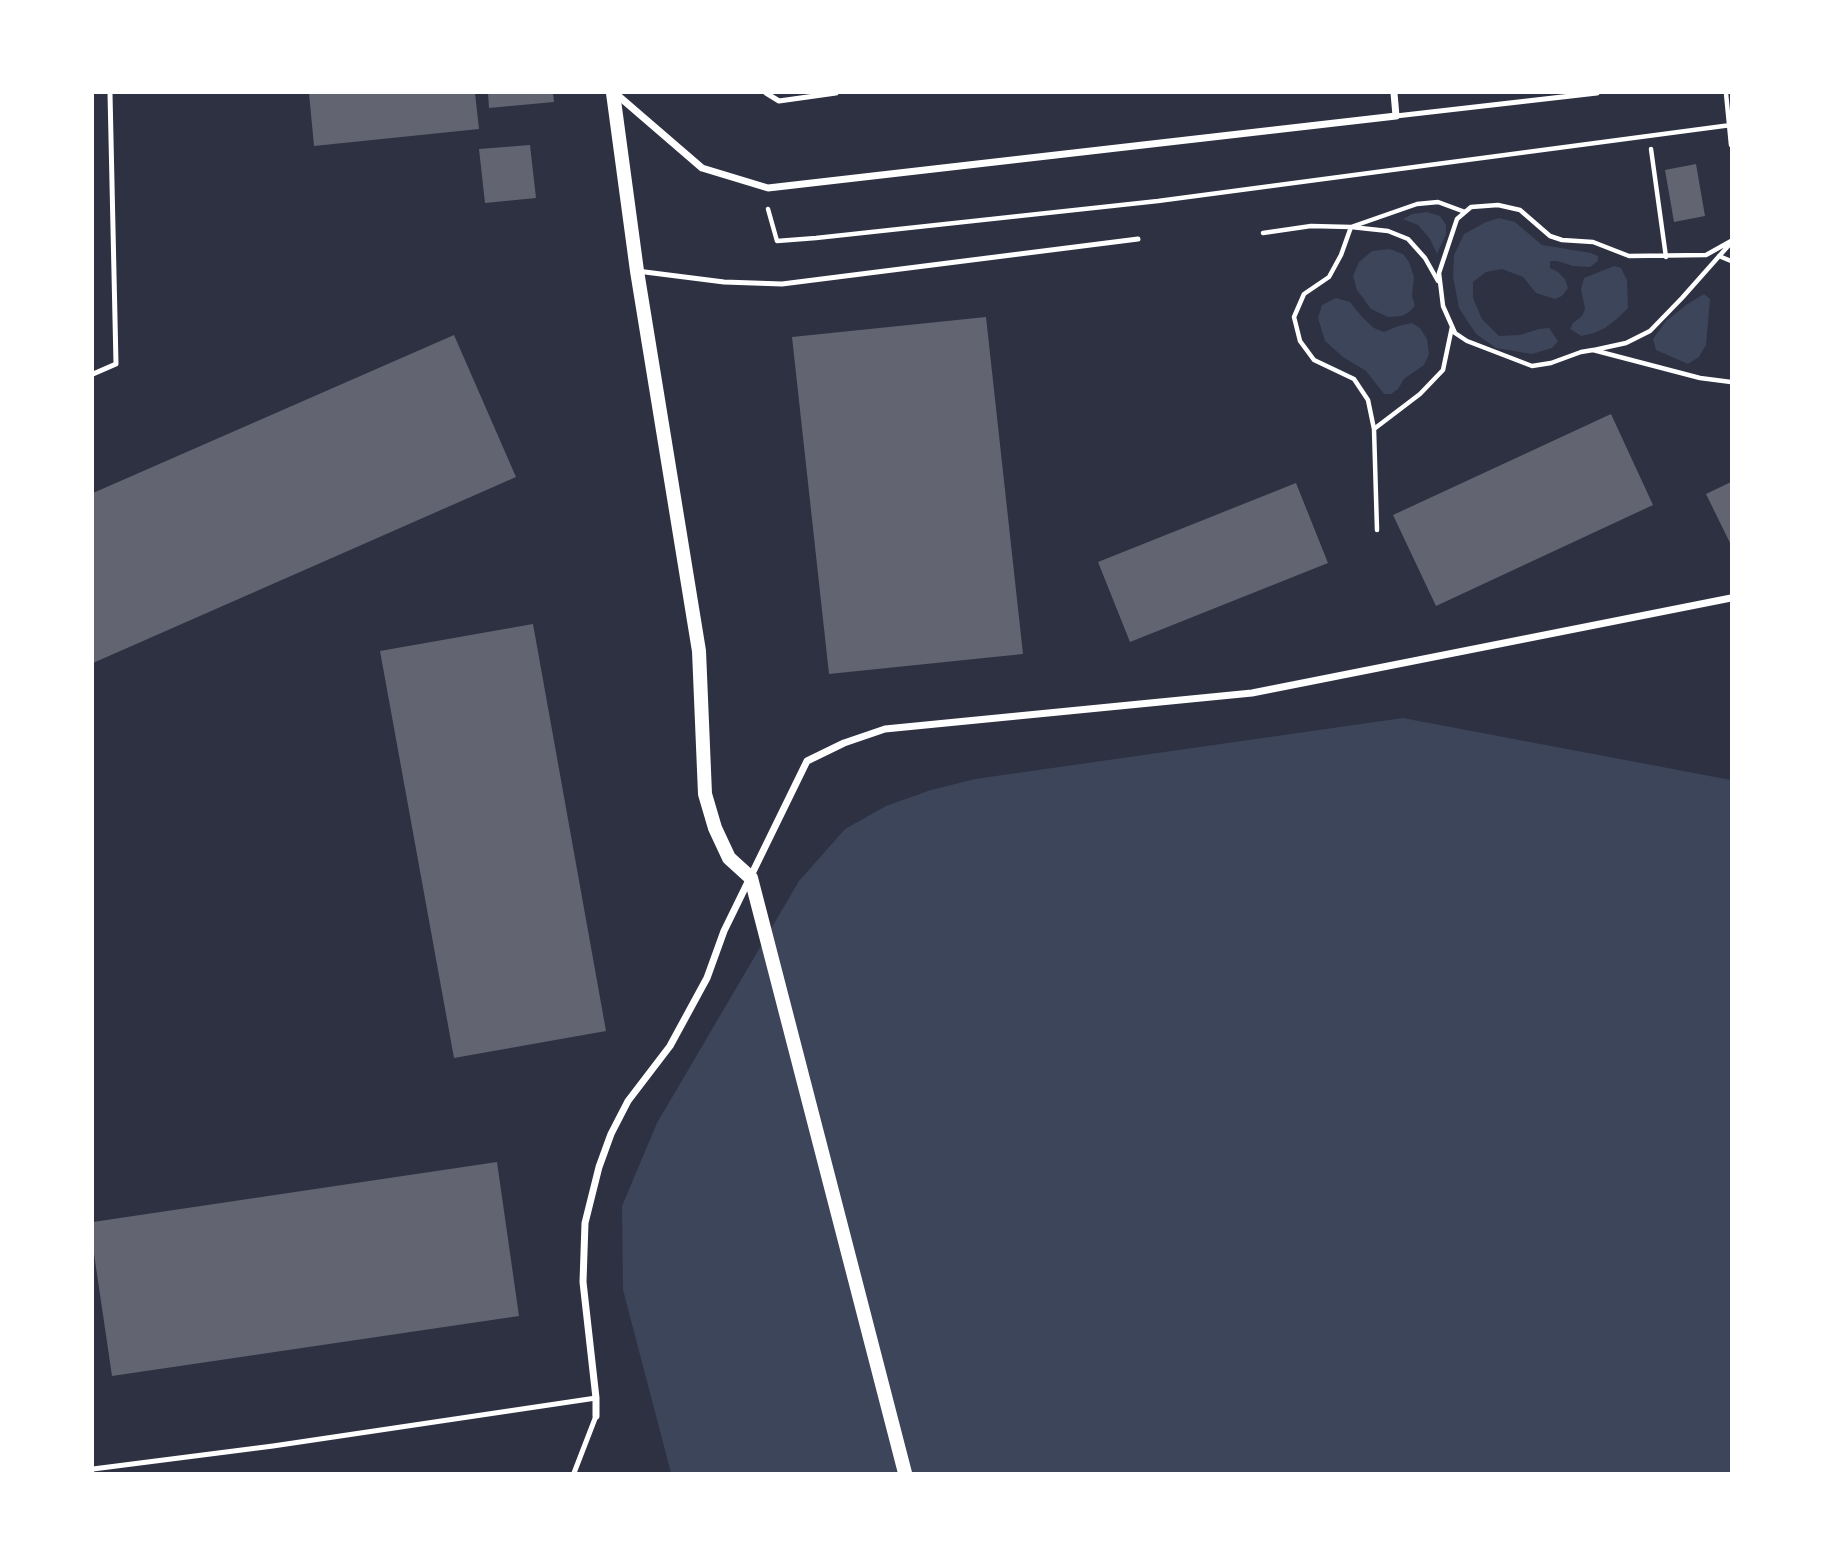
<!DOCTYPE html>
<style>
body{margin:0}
#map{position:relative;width:1824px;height:1566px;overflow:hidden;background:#2d3142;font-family:"Alegreya Sans",sans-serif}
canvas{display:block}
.frame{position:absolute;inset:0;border:94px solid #fff;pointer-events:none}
</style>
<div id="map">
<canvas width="1824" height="1566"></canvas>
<div class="frame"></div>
</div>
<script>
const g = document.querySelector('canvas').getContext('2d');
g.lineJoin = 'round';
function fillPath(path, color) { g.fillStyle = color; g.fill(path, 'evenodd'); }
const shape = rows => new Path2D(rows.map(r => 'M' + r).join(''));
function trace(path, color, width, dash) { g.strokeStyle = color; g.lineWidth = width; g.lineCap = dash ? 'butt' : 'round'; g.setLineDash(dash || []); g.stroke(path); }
fillPath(shape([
 [1427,212,1440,216,1446,225,1446,234,1437,254,1430,239,1418,225,1403,219,1412,214],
 [1499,218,1515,222,1542,245,1591,253,1598,256,1598,261,1590,267,1573,266,1557,261,1550,261,1550,268,1558,272,1565,279,1568,288,1562,296,1555,299,1536,293,1523,277,1502,269,1486,272,1473,282,1473,298,1482,319,1499,336,1520,335,1539,329,1549,328,1558,341,1552,348,1532,354,1496,348,1476,334,1459,308,1453,277,1454,255,1464,234,1486,222],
 [1390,249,1403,254,1409,262,1414,277,1412,296,1415,306,1409,312,1402,316,1388,317,1371,309,1357,290,1353,276,1359,262,1372,251],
 [1614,266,1621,268,1627,280,1628,308,1618,318,1605,328,1594,333,1581,336,1570,329,1573,323,1582,316,1585,309,1581,289,1584,278],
 [1704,294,1710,299,1706,345,1699,357,1688,364,1656,350,1653,339,1666,321,1686,305],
 [1336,298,1350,302,1363,318,1374,328,1384,332,1398,326,1412,323,1420,328,1427,339,1429,354,1424,365,1404,379,1398,389,1391,394,1384,394,1366,371,1343,357,1325,341,1318,318,1322,305],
 [1403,718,1731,780,1731,1473,671,1473,623,1290,622,1206,657,1123,799,881,845,829,886,806,931,790,975,779]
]), '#3c4559');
fillPath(shape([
 [309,93,475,93,479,129,314,146],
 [488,93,553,93,554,102,489,108],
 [530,145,536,198,485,203,479,149],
 [1696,164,1705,216,1674,222,1665,170],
 [986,317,1023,654,829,674,792,337],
 [454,335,516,477,93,663,93,493],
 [1611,414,1653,505,1436,606,1393,515],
 [1731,482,1731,545,1706,494],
 [1296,483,1328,563,1130,642,1098,562],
 [533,624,606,1031,454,1058,380,651],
 [497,1162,519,1316,112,1376,93,1247,93,1222]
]), '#626471');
trace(shape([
 [1726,93,1731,145],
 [1651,149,1666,257],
 [768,209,777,241,816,238,1158,201,1731,125],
 [1263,233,1311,226,1351,227,1417,204,1438,202,1465,212],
 [1731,241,1706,255,1629,256,1593,242,1562,240,1550,236,1520,210,1498,205,1471,207,1457,219,1439,273,1443,306,1455,333,1467,341,1532,366,1551,363,1581,352,1593,350,1700,378,1731,382],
 [1719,256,1731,261],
 [1438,281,1425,258,1408,239,1388,231,1351,227,1341,255,1329,277,1304,294,1294,317,1300,341,1314,360,1354,379,1368,400,1374,429,1420,394,1443,370,1452,327],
 [1594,350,1626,343,1650,331,1682,298,1729,245],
 [1374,429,1377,530]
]), '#fff', 4.5);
trace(shape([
 [766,93,779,101,836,93],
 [1396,116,1597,93],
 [637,271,724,282,782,284,1138,239],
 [93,374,116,364,110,93],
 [93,1469,273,1446,596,1398],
 [574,1473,596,1416]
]), '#fff', 5);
trace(shape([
 [615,93,702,168,768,188,1396,116,1394,93],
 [596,1416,596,1398,583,1282,585,1223,599,1167,611,1134,628,1101,670,1046,707,978,724,931,807,761,844,743,885,729,1252,693,1731,598]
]), '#fff', 7);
trace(shape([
 [613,93,637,271,699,651,705,794,715,828,729,858,751,878,905,1473]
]), '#fff', 14);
</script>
